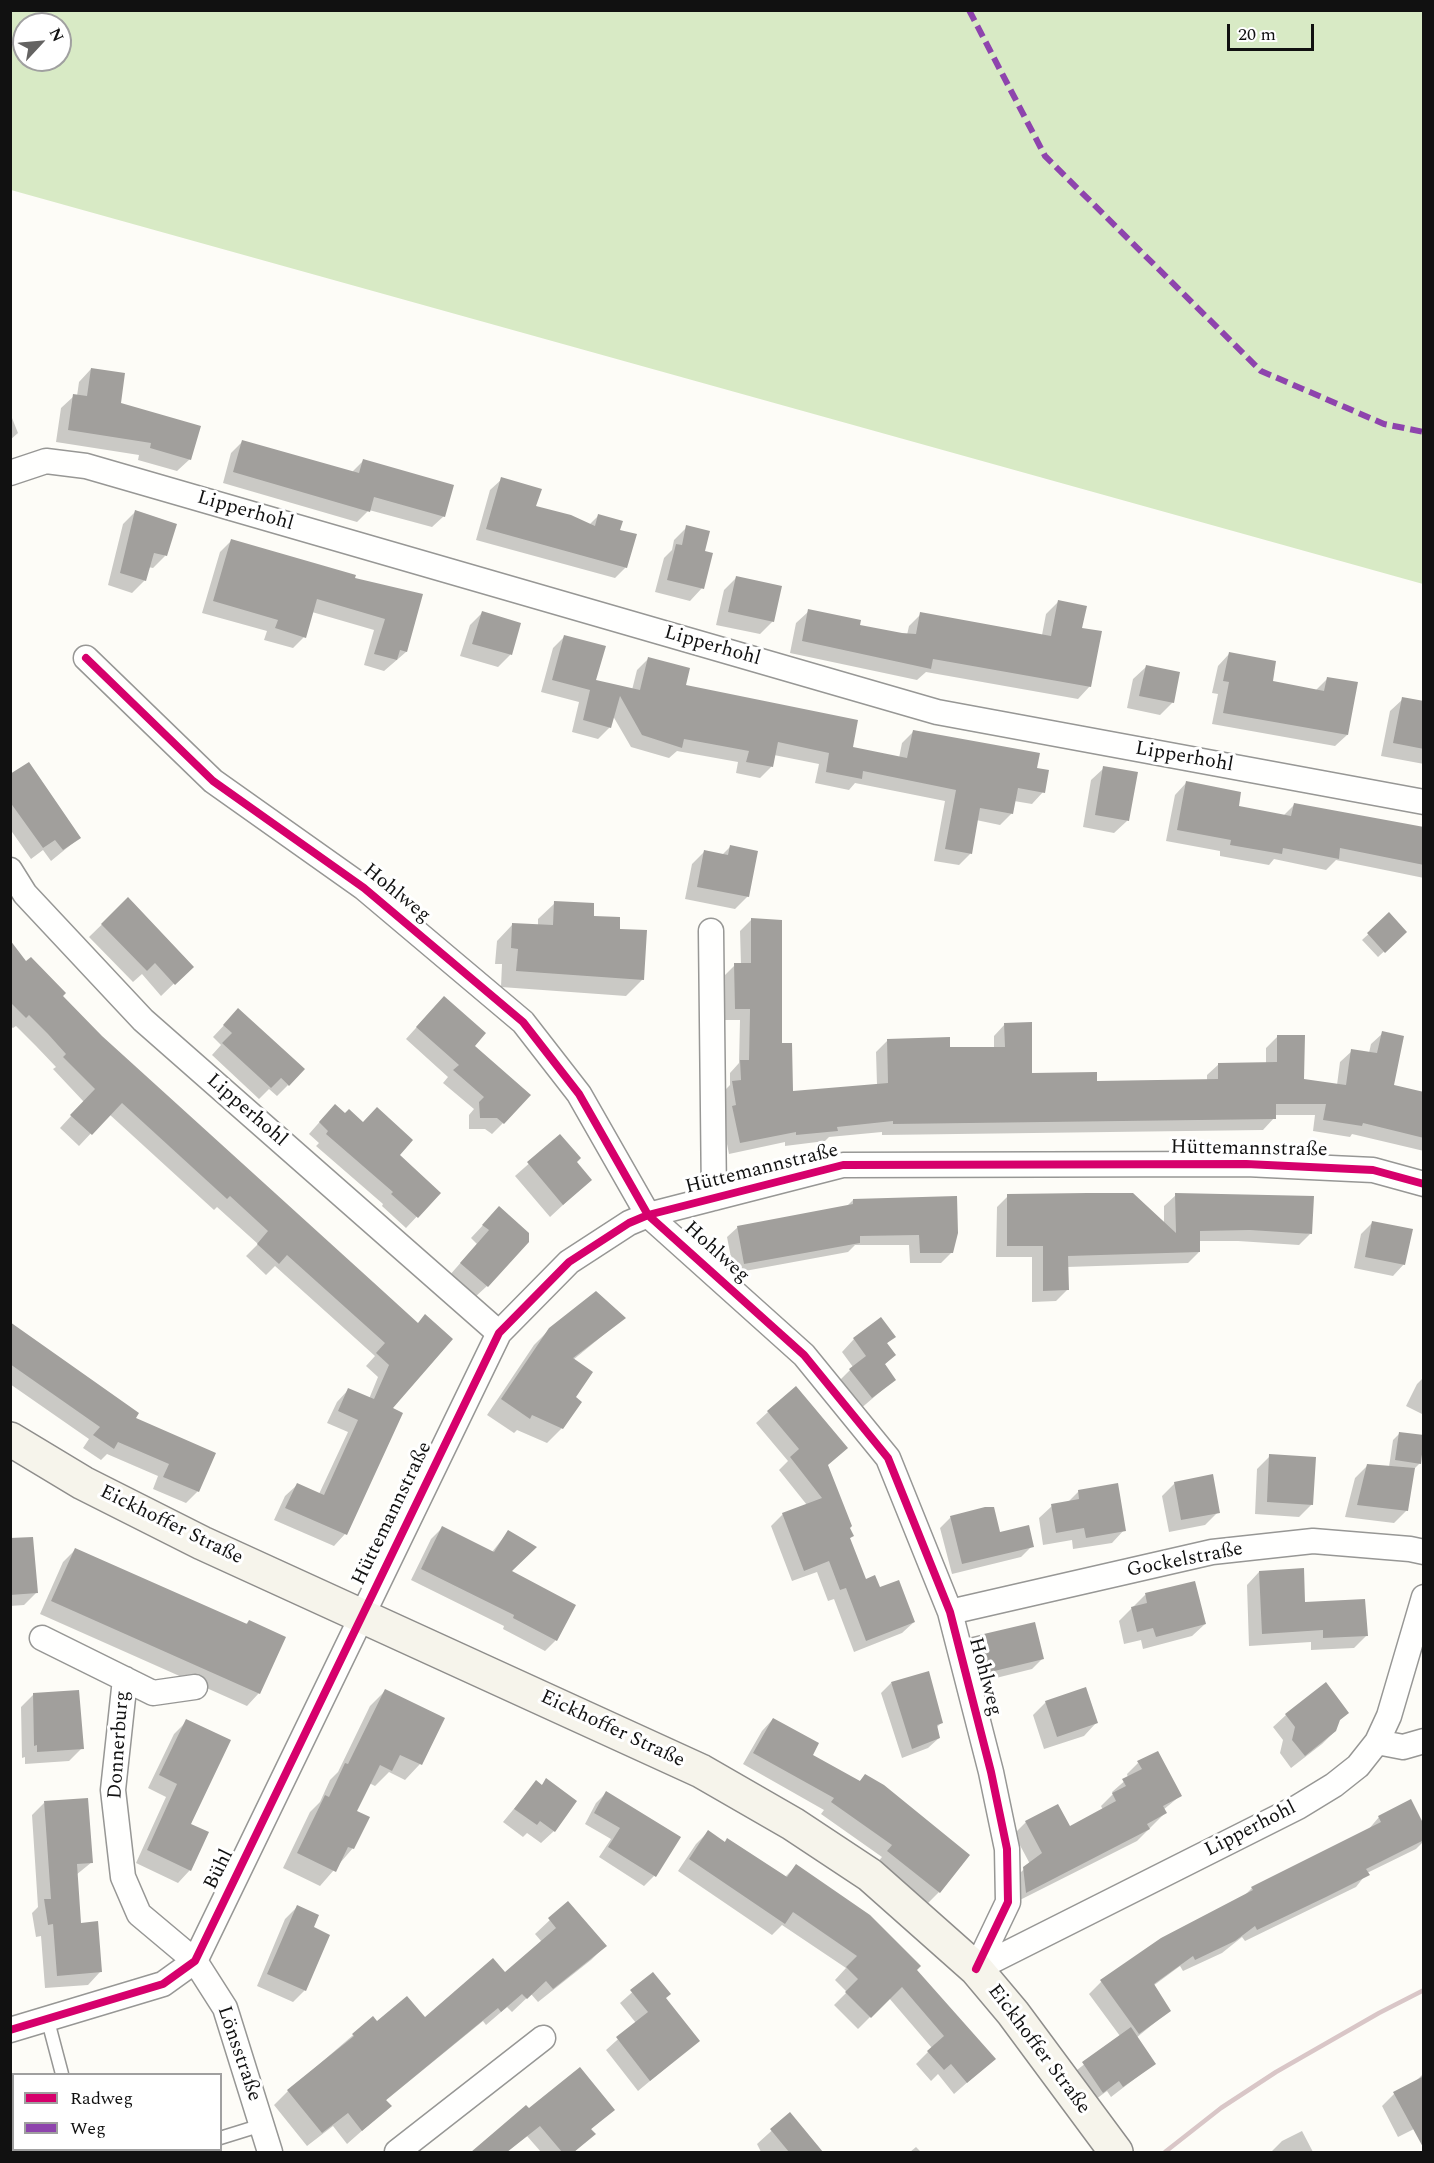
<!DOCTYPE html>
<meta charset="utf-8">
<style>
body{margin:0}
#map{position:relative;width:1434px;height:2163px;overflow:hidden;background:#fdfcf7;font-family:Spectral,serif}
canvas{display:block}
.frame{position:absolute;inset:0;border:12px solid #111;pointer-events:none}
.legend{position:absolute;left:12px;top:2073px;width:210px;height:78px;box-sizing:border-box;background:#fff;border:2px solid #a0a0a0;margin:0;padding:8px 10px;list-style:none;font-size:18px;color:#111}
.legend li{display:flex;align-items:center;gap:12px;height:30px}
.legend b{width:30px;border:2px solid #a0a0a0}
.north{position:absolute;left:12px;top:12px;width:60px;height:60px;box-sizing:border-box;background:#fff;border:2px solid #a0a0a0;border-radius:50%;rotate:64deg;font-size:16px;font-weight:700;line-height:24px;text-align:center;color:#111}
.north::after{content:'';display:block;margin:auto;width:21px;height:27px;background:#646362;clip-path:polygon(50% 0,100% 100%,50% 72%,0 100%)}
.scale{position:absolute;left:1227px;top:24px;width:87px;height:27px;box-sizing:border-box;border:3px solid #111;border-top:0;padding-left:8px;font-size:18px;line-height:21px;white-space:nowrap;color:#111;-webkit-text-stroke:4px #fff;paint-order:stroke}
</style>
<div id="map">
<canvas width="1434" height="2163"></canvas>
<div class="frame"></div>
<ul class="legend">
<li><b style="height:8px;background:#d6006c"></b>Radweg</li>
<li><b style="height:8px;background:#8e44ad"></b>Weg</li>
</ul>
<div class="north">N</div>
<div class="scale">20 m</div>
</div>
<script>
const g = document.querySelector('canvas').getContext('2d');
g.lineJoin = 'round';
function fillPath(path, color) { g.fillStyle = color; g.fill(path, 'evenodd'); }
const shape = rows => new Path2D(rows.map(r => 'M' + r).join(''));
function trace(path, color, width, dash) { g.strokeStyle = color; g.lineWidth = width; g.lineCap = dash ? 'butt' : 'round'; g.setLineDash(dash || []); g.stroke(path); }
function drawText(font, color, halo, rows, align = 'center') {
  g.font = font + ' Spectral,serif'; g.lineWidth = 6; g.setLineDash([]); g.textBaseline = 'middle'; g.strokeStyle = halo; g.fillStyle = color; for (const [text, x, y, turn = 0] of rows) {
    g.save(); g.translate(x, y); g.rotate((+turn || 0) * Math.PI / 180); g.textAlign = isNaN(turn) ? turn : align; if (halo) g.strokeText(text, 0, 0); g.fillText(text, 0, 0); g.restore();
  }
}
fillPath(shape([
 [10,11,1423,11,1423,584,11,190],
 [24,24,60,24,60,60,24,60]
]), '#d8eac5');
fillPath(shape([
 [91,369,119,404,190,459,177,471,138,460,139,455,56,442,61,408,74,396,77,396,79,382],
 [10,413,18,433,10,440],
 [243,441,352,472,363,461,444,516,432,527,369,510,357,522,223,483,231,453],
 [502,479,534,507,589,525,599,515,626,567,615,578,476,540,490,490],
 [136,511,165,556,153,568,148,567,145,580,132,593,108,585,123,524],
 [687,527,703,552,702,588,690,601,655,592,664,558,672,550,674,540],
 [232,540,353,579,422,595,406,652,384,671,364,665,374,630,312,612,304,637,293,648,264,640,267,631,202,613,220,552],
 [736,578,773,621,760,634,716,625,724,590],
 [1058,602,1080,629,1090,686,1078,699,926,672,917,680,790,653,796,623,809,611,858,626,907,635,909,626,921,614,1042,635,1046,614],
 [482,613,520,624,510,655,498,667,460,656,470,625],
 [565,636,594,681,632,690,637,670,648,659,684,686,851,748,899,758,902,743,913,732,1035,769,1043,792,1032,804,1014,801,1012,813,1000,825,976,820,970,854,959,865,934,861,945,801,855,783,849,790,815,783,819,764,774,755,771,767,760,778,736,773,738,762,677,751,669,758,631,747,613,716,610,727,598,739,572,732,579,702,541,692,553,648],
 [1229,654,1271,682,1316,690,1328,678,1347,735,1335,746,1212,724,1218,694,1212,693,1218,666],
 [1146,667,1173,702,1160,715,1127,708,1133,679],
 [1403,699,1424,711,1424,764,1381,756,1390,711],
 [1104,768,1127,821,1114,833,1083,827,1091,780],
 [10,777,79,838,51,861,43,850,31,859,10,829],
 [1186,783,1237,808,1283,816,1294,805,1424,828,1424,878,1336,860,1326,870,1274,859,1269,865,1220,856,1220,851,1166,841,1175,795],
 [730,847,748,896,735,909,685,899,692,864,704,852,722,855],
 [128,899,191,967,161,996,142,974,133,982,89,937],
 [555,903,618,930,643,979,626,996,501,987,502,964,495,964,497,941,513,924,538,926,538,919],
 [1389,915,1405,932,1378,957,1362,940],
 [752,919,792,1093,877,1085,876,1052,888,1040,949,1048,994,1048,994,1036,1005,1024,1031,1074,1095,1082,1207,1080,1207,1075,1219,1064,1266,1064,1266,1048,1278,1036,1303,1080,1337,1085,1340,1062,1352,1051,1369,1053,1371,1044,1383,1033,1392,1086,1424,1094,1424,1151,1352,1134,1350,1137,1313,1131,1315,1115,1274,1115,1274,1118,1263,1130,882,1135,882,1132,829,1137,825,1141,785,1146,785,1142,729,1154,722,1119,725,1115,721,1094,730,1085,730,1073,739,1063,740,1020,724,1020,724,976,735,965,741,965,740,931],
 [10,943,26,964,101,1037,418,1324,345,1534,334,1546,274,1520,285,1496,297,1485,319,1494,348,1432,327,1423,337,1402,348,1390,369,1399,378,1377,366,1366,375,1356,275,1266,266,1275,246,1256,258,1244,217,1207,214,1210,109,1114,79,1146,60,1128,84,1102,53,1069,56,1067,36,1046,16,1026,13,1028,10,1026],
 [433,1009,473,1046,503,1123,492,1134,485,1129,469,1129,469,1115,474,1109,443,1083,448,1077,406,1039],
 [227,1022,288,1085,277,1096,269,1089,259,1099,212,1055,221,1045,213,1037],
 [324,1117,398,1155,439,1193,406,1228,382,1206,383,1204,316,1146,319,1143,309,1134],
 [560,1136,575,1162,590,1180,550,1217,515,1176],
 [1176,1195,1310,1234,1299,1245,1238,1241,1199,1241,1199,1252,1188,1263,1067,1267,1067,1290,1056,1301,1032,1302,1032,1257,996,1257,997,1207,1008,1196,1164,1225,1164,1206],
 [853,1200,952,1252,941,1263,910,1263,909,1245,855,1245,848,1252,734,1273,727,1237,738,1227,846,1207],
 [499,1208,487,1286,474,1298,449,1276,477,1244,471,1238],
 [1373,1222,1404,1264,1393,1276,1354,1268,1361,1234],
 [624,1318,573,1360,574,1398,562,1428,547,1443,517,1430,514,1433,487,1415,534,1345,550,1329],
 [10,1324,134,1418,198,1491,186,1503,153,1489,158,1476,107,1454,101,1460,83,1448,89,1439,10,1384],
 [894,1337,886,1344,894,1355,884,1365,894,1380,859,1410,838,1382,853,1367,842,1352,854,1339],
 [1424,1377,1424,1415,1406,1406,1417,1384],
 [768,1412,827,1466,852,1536,849,1539,865,1581,914,1622,902,1633,854,1652,834,1599,828,1601,817,1572,792,1581,771,1526,783,1514,807,1505,779,1470,788,1461,756,1423],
 [1399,1434,1420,1463,1413,1470,1407,1510,1394,1523,1345,1517,1355,1478,1368,1465,1389,1467,1393,1440],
 [1270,1456,1312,1504,1299,1517,1255,1514,1257,1469],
 [1175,1483,1218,1512,1205,1525,1169,1532,1162,1496],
 [1079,1491,1124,1530,1112,1543,1073,1549,1072,1540,1043,1545,1039,1518,1052,1506,1067,1503],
 [951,1517,999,1534,1032,1546,1021,1557,952,1574,940,1528],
 [442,1528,492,1552,508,1532,510,1571,556,1640,545,1651,503,1629,504,1626,411,1580,431,1539],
 [10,1540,36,1593,24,1605,10,1606],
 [76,1549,245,1625,249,1621,259,1693,247,1706,40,1614,63,1562],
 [1259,1572,1304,1604,1367,1635,1354,1648,1311,1650,1311,1642,1249,1646,1247,1585],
 [1145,1595,1205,1624,1192,1636,1143,1649,1141,1640,1124,1644,1119,1621],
 [972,1638,1042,1659,1032,1669,972,1684,961,1649],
 [891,1683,941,1723,936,1728,939,1738,928,1748,902,1758,881,1693],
 [385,1691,443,1719,420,1764,405,1780,389,1772,375,1786,369,1783,355,1811,353,1848,320,1886,283,1868,310,1812,320,1802,330,1780,338,1772,370,1706],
 [34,1694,82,1748,69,1761,25,1764,25,1757,22,1758,21,1707],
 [1046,1702,1096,1723,1084,1736,1044,1749,1033,1715],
 [1286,1715,1338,1722,1335,1731,1322,1744,1291,1768,1280,1753,1283,1740,1273,1727],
 [773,1719,811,1756,859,1782,865,1775,939,1892,928,1903,877,1863,882,1857,821,1814,824,1810,743,1764,762,1731],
 [187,1721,190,1870,178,1883,136,1863,166,1797,148,1788,174,1734],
 [1138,1763,1180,1796,1163,1810,1165,1813,1137,1841,1014,1903,1012,1880,1030,1864,1014,1834,1026,1822,1069,1828,1103,1810,1101,1806,1113,1794,1112,1792,1128,1778,1127,1774],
 [547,1780,554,1831,541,1843,527,1833,523,1837,503,1822,536,1782,541,1786],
 [606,1793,654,1876,644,1886,599,1857,611,1839,585,1824,596,1803],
 [44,1803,92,1862,76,1875,79,1924,100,1972,88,1985,45,1988,41,1936,36,1937,32,1913,38,1907,32,1815],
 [1379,1817,1424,1829,1424,1841,1416,1849,1367,1873,1356,1887,1245,1941,1242,1937,1222,1953,1183,1971,1180,1966,1153,1986,1169,2011,1136,2038,1154,2064,1111,2097,1107,2091,1092,2102,1072,2074,1120,2036,1089,1994,1101,1982,1161,1939,1244,1896,1252,1888,1368,1830],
 [708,1832,724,1843,727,1839,785,1877,796,1866,915,1970,994,2059,954,2094,938,2074,931,2081,916,2064,932,2048,889,1998,858,2029,834,2005,847,1992,835,1980,846,1968,782,1925,772,1935,678,1871,696,1844],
 [568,1903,605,1946,591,1960,538,2002,531,1994,512,2012,507,2007,486,2025,483,2021,385,2101,390,2106,347,2144,333,2126,307,2146,274,2105,288,2091,373,2018,377,2023,424,2020,505,1974,542,1942,535,1934],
 [297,1907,312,1928,328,1936,305,1990,293,2002,257,1986,285,1919],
 [653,1974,665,1999,698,2041,638,2091,606,2050,636,2023,620,2003],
 [1424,2073,1424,2124,1398,2137,1382,2106,1394,2094,1414,2083],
 [526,2107,528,2111,613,2110,590,2130,594,2134,574,2152,541,2152,527,2136,507,2152,472,2152],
 [790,2114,821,2152,761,2152,757,2144],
 [1302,2131,1313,2152,1271,2152,1282,2141],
 [916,2147,921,2152,910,2152]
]), '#0003');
fillPath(shape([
 [91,368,125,373,121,403,201,426,191,460,150,448,151,443,68,430,73,394,87,396],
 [242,440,359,473,363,459,454,485,445,517,374,497,370,512,233,472],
 [501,477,542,489,536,506,571,515,595,526,598,514,623,521,620,530,637,534,627,568,486,529],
 [135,510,177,524,167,556,154,553,146,581,120,573],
 [686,525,710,531,705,551,713,553,704,589,667,580,676,544,682,545],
 [231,539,356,575,355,578,423,594,407,652,400,650,397,660,374,654,385,619,317,599,306,638,275,628,278,620,213,601],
 [736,576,782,586,774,622,728,612],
 [1058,600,1087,606,1082,628,1102,631,1091,687,933,659,931,669,802,641,808,609,861,620,860,625,902,633,916,634,920,612,1051,636],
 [482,611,521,623,512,655,472,644],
 [564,635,606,646,596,680,640,690,648,657,690,668,686,685,858,720,853,747,907,758,913,730,1040,753,1037,768,1049,770,1045,793,1018,788,1013,814,980,808,972,854,945,849,956,790,863,771,862,779,826,772,829,753,778,742,773,767,746,762,749,751,684,739,682,748,642,735,620,696,611,728,583,720,590,690,552,680],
 [1229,652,1276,661,1273,681,1324,691,1327,677,1358,682,1348,735,1223,713,1229,682,1223,681],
 [1146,665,1180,672,1174,703,1139,696],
 [1402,697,1424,701,1424,749,1393,743],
 [29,762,81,838,63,850,55,840,43,848,10,802,10,774],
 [1103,766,1138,772,1129,821,1095,815],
 [1186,781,1241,792,1239,806,1291,816,1294,803,1424,827,1424,865,1340,848,1339,859,1283,848,1282,854,1230,845,1231,840,1177,830],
 [730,845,758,851,749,897,697,887,704,850,728,855],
 [128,897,194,967,175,985,155,963,147,971,101,924],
 [554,901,594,903,594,916,620,917,620,929,647,930,644,980,516,971,518,949,511,948,512,923,553,925],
 [1389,912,1407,932,1385,953,1367,933],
 [751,918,782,920,782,1043,792,1043,793,1091,888,1083,887,1039,950,1037,950,1047,1005,1047,1004,1023,1032,1022,1032,1073,1097,1072,1097,1081,1218,1079,1218,1063,1277,1062,1277,1035,1305,1035,1304,1079,1346,1085,1351,1049,1377,1053,1382,1031,1404,1036,1394,1085,1424,1092,1424,1138,1363,1123,1362,1126,1323,1120,1326,1104,1276,1104,1276,1119,893,1124,893,1121,837,1127,838,1131,796,1135,796,1132,740,1143,732,1106,736,1105,732,1081,741,1080,740,1060,749,1060,750,1009,735,1009,734,963,751,963],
 [10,940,26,961,31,957,66,993,63,996,102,1036,373,1282,418,1323,425,1314,453,1339,393,1408,403,1413,347,1535,285,1508,297,1483,324,1495,358,1420,338,1411,348,1388,374,1399,389,1365,376,1353,385,1343,287,1255,279,1264,257,1244,268,1231,230,1196,227,1199,122,1103,92,1135,70,1115,95,1089,63,1057,66,1054,48,1034,29,1015,26,1018,10,1002],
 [444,996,486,1033,475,1046,531,1095,504,1124,497,1118,480,1118,479,1102,484,1097,453,1070,459,1065,416,1027],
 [238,1008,305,1069,289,1086,281,1078,271,1088,222,1043,232,1033,223,1025],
 [335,1104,345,1113,349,1109,363,1122,377,1107,413,1140,400,1155,441,1193,418,1218,391,1194,393,1192,326,1134,328,1131,319,1122],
 [560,1134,581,1158,577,1162,592,1180,563,1205,527,1162],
 [1088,1193,1133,1193,1176,1233,1175,1193,1314,1196,1312,1234,1250,1230,1200,1231,1200,1252,1068,1256,1069,1290,1043,1291,1043,1246,1007,1246,1007,1194],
 [957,1196,958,1233,953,1253,920,1253,919,1235,860,1236,860,1243,744,1264,737,1226,853,1204,853,1199],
 [499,1206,529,1233,529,1242,488,1287,460,1263,489,1230,482,1225],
 [1372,1221,1413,1229,1405,1265,1365,1257],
 [596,1291,626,1318,573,1358,593,1372,576,1397,582,1402,563,1429,532,1415,530,1419,501,1399,549,1328],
 [881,1317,896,1337,887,1343,896,1355,885,1364,896,1380,872,1398,849,1369,866,1356,853,1338],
 [10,1322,139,1413,136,1418,216,1453,199,1492,163,1477,169,1464,118,1442,114,1449,93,1435,100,1427,10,1364],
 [796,1386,848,1448,828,1465,852,1526,850,1528,854,1536,850,1538,866,1579,875,1575,880,1587,899,1580,915,1622,866,1641,846,1588,840,1590,829,1561,804,1571,782,1513,822,1498,790,1457,799,1449,767,1411],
 [1399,1432,1424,1435,1421,1464,1395,1460],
 [1269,1454,1316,1457,1313,1505,1267,1502],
 [1367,1464,1415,1468,1408,1511,1357,1505],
 [1213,1474,1220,1513,1181,1520,1174,1482],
 [1118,1483,1126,1531,1086,1538,1084,1528,1056,1533,1051,1504,1079,1499,1078,1490],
 [985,1507,994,1507,1000,1532,1029,1525,1034,1547,962,1564,950,1516],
 [442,1526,494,1552,508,1530,537,1547,512,1571,576,1605,557,1641,513,1618,514,1615,421,1569],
 [33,1537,38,1593,10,1595,10,1538],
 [75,1548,247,1624,249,1620,286,1637,260,1694,51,1601],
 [1304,1568,1305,1602,1365,1599,1368,1636,1323,1638,1323,1630,1262,1634,1259,1571],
 [1195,1581,1206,1624,1156,1637,1153,1628,1137,1632,1131,1607,1147,1603,1145,1593],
 [1035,1622,1044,1659,982,1674,971,1637],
 [929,1671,943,1723,937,1725,940,1738,912,1749,891,1682],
 [1326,1682,1349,1713,1340,1720,1336,1731,1305,1756,1292,1740,1295,1727,1285,1714],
 [1086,1687,1098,1723,1057,1737,1045,1701],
 [385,1689,445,1718,422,1765,400,1755,392,1771,380,1765,357,1811,370,1817,354,1849,348,1847,336,1872,297,1853,325,1795,329,1797,345,1763,348,1764],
 [79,1690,84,1749,37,1752,37,1745,34,1746,33,1693],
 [773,1718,819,1743,813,1755,860,1781,865,1774,884,1785,970,1855,940,1893,887,1851,892,1845,831,1802,834,1798,753,1753],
 [186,1719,231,1740,191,1824,209,1832,191,1871,147,1850,177,1784,159,1775],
 [1158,1751,1182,1796,1163,1806,1167,1813,1147,1824,1150,1829,1026,1893,1023,1867,1042,1853,1025,1821,1058,1804,1070,1826,1116,1801,1112,1793,1126,1786,1122,1779,1142,1769,1137,1761],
 [546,1778,577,1801,555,1832,540,1821,537,1825,514,1809,536,1780,542,1785],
 [606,1791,681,1837,656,1877,608,1847,620,1828,594,1813],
 [88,1798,93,1863,77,1864,81,1923,98,1921,102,1972,57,1976,53,1924,48,1925,44,1899,51,1899,44,1801],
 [1411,1799,1424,1825,1424,1840,1366,1869,1370,1875,1326,1897,1257,1930,1255,1926,1235,1941,1195,1960,1193,1956,1154,1984,1171,2011,1139,2034,1100,1980,1161,1938,1253,1890,1251,1887,1381,1822,1378,1816],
 [708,1830,725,1842,727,1838,787,1877,796,1864,870,1915,921,1966,917,1970,996,2059,967,2083,951,2064,944,2070,927,2051,944,2036,902,1987,871,2018,845,1992,858,1979,846,1967,857,1956,793,1912,785,1924,689,1859],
 [568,1901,607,1946,553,1989,546,1981,527,1999,522,1994,501,2012,498,2008,386,2100,392,2106,362,2131,348,2113,322,2133,287,2090,354,2036,352,2034,373,2016,377,2021,407,1996,425,2017,493,1958,505,1972,556,1928,548,1918],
 [297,1905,319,1915,314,1927,330,1935,306,1991,267,1974],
 [653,1972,671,1994,666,1998,700,2041,650,2081,616,2037,648,2012,630,1990],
 [1131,2027,1156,2064,1123,2087,1119,2081,1103,2093,1082,2062],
 [580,2067,615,2110,591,2129,596,2134,574,2152,562,2152,540,2126,507,2152,471,2152,526,2105,529,2108],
 [1424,2076,1424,2149,1393,2092],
 [790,2112,823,2152,789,2152,770,2129]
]), '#a19f9c');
const lane = shape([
 [48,2021,62,2074],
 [220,2138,262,2125],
 [83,2150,84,2152],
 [183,2152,191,2150]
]);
const street = shape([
 [10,473,46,461,86,466,937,712,1424,802],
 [86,658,213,781,364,888,523,1022,579,1094,648,1215,804,1355,888,1458,950,1612,991,1772,1007,1849,1008,1902,976,1969],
 [10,870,25,894,143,1020,499,1333],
 [711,931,714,1198],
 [950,1612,1212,1552,1313,1541,1410,1549,1424,1552],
 [42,1638,153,1693,195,1687],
 [125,1679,113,1790,123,1877,139,1914,195,1961,225,2008,270,2152],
 [1377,1742,1403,1747,1424,1741],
 [976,1969,1298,1807,1334,1785,1358,1766,1377,1742,1389,1716,1424,1597],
 [10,2030,163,1984,195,1961,499,1333,569,1262,629,1223,648,1215,843,1165,1246,1164,1373,1170,1424,1184],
 [397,2152,543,2038]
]);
const secondary = shape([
 [10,1439,83,1483,202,1543,701,1771,793,1824,870,1875,976,1969,1013,2013,1116,2152]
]);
trace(lane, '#979795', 15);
trace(street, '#979795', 27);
trace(secondary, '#8e8d8b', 36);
trace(lane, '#fffffe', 12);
trace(street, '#fffffe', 24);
trace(secondary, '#f6f4eb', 33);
trace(shape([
 [1165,2152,1221,2108,1276,2072,1379,2013,1424,1990]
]), '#d9c6c7', 4.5);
trace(shape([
 [969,10,1045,156,1261,371,1384,424,1424,432],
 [44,2152,45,2150]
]), '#8e44ad', 6, [12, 6]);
trace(shape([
 [86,658,213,781,364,888,523,1022,579,1094,648,1215,804,1355,888,1458,950,1612,991,1772,1007,1849,1008,1902,976,1969],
 [10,2030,163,1984,195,1961,499,1333,569,1262,629,1223,648,1215,843,1165,1246,1164,1373,1170,1424,1184]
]), '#d6006c', 8);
drawText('20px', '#111', '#fff', [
 ["Lipperhohl",245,512,16],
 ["Lipperhohl",712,647,16],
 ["Lipperhohl",1184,758,10],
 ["Hohlweg",396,894,39],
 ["Lipperhohl",246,1111,41],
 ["Hüttemannstraße",1249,1150,1],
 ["Hüttemannstraße",762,1170,-14],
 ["Hohlweg",716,1253,42],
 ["Hüttemannstraße",393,1514,-64],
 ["Eickhoffer Straße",171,1526,26],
 ["Gockelstraße",1185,1561,-11],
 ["Hohlweg",984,1677,75],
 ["Eickhoffer Straße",612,1730,25],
 ["Donnerburg",120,1745,-86],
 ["Lipperhohl",1251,1830,-27],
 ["Bühl",220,1870,-64],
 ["Eickhoffer Straße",1038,2050,53],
 ["Lönsstraße",238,2054,71]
]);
</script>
